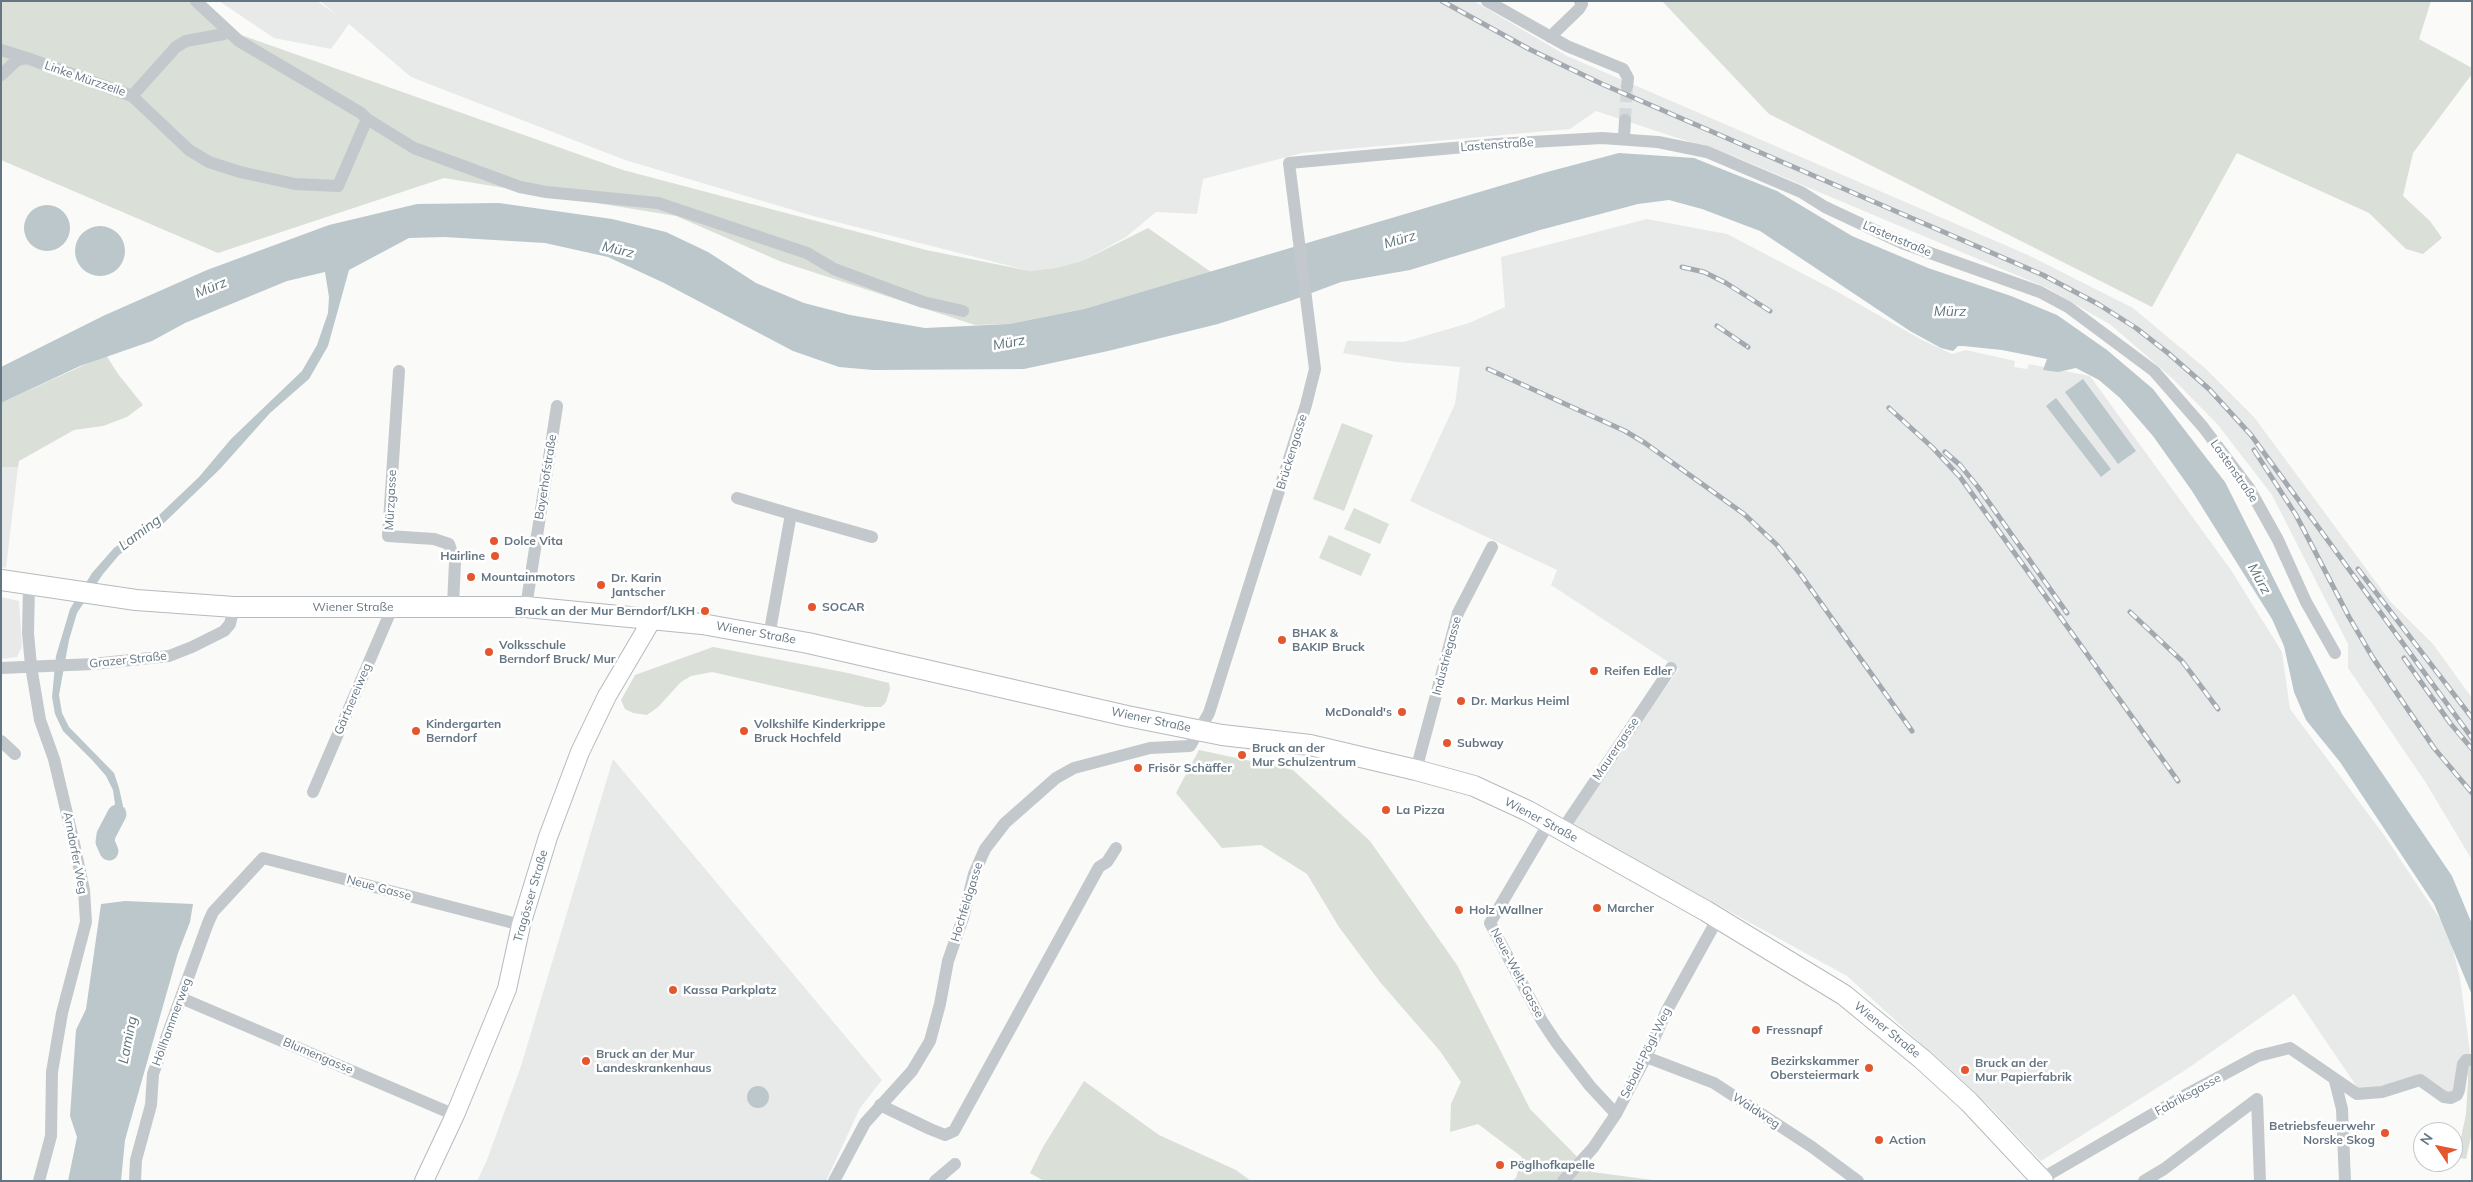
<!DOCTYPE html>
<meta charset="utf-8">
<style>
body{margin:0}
#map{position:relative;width:2473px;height:1182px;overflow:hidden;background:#fafaf8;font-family:Mulish,sans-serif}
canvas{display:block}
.frame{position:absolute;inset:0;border:2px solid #657683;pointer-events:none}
.north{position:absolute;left:2413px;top:1122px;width:50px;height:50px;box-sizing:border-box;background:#fff;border:1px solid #c1c8cd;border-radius:50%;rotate:304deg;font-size:14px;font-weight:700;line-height:20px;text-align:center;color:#657683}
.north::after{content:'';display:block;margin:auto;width:18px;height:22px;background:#e4572e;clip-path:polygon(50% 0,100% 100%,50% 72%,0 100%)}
</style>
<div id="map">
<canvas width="2473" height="1182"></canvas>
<div class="frame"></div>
<div class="north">N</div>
</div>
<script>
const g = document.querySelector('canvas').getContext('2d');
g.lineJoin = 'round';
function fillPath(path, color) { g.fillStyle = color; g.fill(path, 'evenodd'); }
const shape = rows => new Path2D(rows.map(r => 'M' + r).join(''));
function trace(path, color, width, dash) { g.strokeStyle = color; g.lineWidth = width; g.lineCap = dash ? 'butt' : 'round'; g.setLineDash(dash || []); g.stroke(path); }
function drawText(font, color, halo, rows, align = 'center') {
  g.font = font + ' Mulish,sans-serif'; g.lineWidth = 5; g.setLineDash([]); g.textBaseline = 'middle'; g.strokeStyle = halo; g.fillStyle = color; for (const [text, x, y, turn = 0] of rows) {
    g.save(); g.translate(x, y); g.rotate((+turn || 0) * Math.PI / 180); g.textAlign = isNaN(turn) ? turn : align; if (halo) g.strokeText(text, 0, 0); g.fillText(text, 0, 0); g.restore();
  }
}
fillPath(shape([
 [219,1,317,1,338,16,320,1,1474,1,1567,56,2028,255,2133,308,2206,369,2254,417,2390,601,2433,644,2472,698,2472,860,2426,783,2348,668,2348,644,2272,495,2218,425,2173,379,2111,325,2047,288,1738,158,1596,111,1570,129,1302,153,1203,179,1197,214,1156,212,1126,237,1082,261,1055,268,1030,271,813,216,625,160,411,77,349,24,331,49,274,38],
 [1647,219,1727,234,1836,291,1922,340,1952,354,1966,350,2015,361,2014,367,2027,369,2029,364,2090,376,2231,570,2282,652,2290,709,2384,835,2448,931,2460,978,2470,1052,2469,1075,2449,1094,2423,1078,2359,1090,2294,994,2187,1069,2041,1161,1988,1105,1847,976,1567,822,1679,669,1551,585,1557,570,1410,501,1455,404,1460,367,1397,362,1343,353,1347,341,1404,342,1469,323,1505,307,1501,257],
 [1,467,18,467,6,568,1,567],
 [1,597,19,601,22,646,17,657,1,659],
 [613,759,882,1080,860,1108,826,1181,477,1181,487,1160,521,1066]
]), '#e8e9e9');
fillPath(shape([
 [1,1,196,1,227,30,623,170,926,250,1030,271,1055,268,1082,261,1148,228,1211,272,1084,309,1009,324,975,325,782,262,676,216,444,178,218,253,1,160],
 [1662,1,2431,1,2419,39,2472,68,2472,74,2413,153,2403,196,2430,221,2442,238,2423,254,2406,249,2369,213,2237,153,2152,307,1769,114],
 [106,355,118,374,143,405,127,417,103,426,74,430,19,461,18,467,1,467,1,403],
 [1342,423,1373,435,1344,511,1313,499],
 [1354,508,1389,524,1380,544,1344,529],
 [1329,535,1371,554,1361,576,1319,558],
 [713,647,848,673,889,683,890,689,886,702,881,707,866,707,712,672,691,676,681,682,658,707,647,715,633,713,625,709,621,700,635,675],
 [1199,750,1293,770,1370,841,1457,965,1530,1109,1592,1172,1660,1181,1512,1181,1516,1178,1522,1157,1478,1124,1450,1132,1451,1104,1461,1082,1440,1051,1380,982,1339,927,1307,874,1261,845,1222,848,1176,793],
 [2469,1063,2472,1064,2472,1132,2466,1159,2457,1157,2466,1114],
 [1084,1081,1159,1135,1236,1170,1251,1181,1044,1181,1030,1173,1043,1147]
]), '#dadfd7');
fillPath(shape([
 [1619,153,1694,158,1777,191,1852,236,1928,268,2011,296,2057,315,2107,350,2153,389,2225,482,2342,714,2452,876,2472,924,2472,995,2434,904,2340,762,2306,720,2294,692,2284,646,2272,619,2192,491,2153,436,2120,398,2099,380,2076,368,2058,372,2043,370,2047,359,2002,350,1963,346,1958,346,1953,351,1941,348,1910,331,1760,231,1702,209,1669,200,1638,204,1540,230,1410,270,1341,282,1290,301,1218,324,1108,351,1024,369,873,370,839,367,793,351,664,283,608,257,545,243,444,237,409,238,349,270,328,346,309,379,270,413,220,469,164,523,119,555,103,574,77,613,69,640,59,695,62,713,69,727,114,773,119,788,123,806,119,820,109,837,102,833,113,814,115,804,113,790,106,776,93,761,63,731,55,714,52,697,56,656,70,609,92,573,114,548,157,517,199,477,231,439,302,371,317,345,328,313,329,297,325,272,287,281,185,323,152,341,80,366,1,403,1,367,103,316,207,270,329,225,417,204,499,203,612,219,666,232,708,252,756,283,804,303,850,315,925,328,1009,324,1084,309,1547,172],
 '24 228a23 23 0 1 1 46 0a23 23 0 1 1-46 0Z',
 '75 251a25 25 0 1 1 50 0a25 25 0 1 1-50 0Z',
 [2083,379,2136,451,2118,464,2065,392],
 [2056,398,2111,469,2101,477,2046,406],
 [125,901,193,904,190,922,178,953,125,1140,121,1181,68,1181,77,1137,70,1116,76,1030,86,1009,101,904],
 '747 1097a11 11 0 1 1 22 0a11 11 0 1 1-22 0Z'
]), '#bbc7cb');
trace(shape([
 [109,851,105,842,106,835,117,814]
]), '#bbc7cb', 19);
trace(shape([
 [1625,120,1627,87]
]), '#d5d9db', 12, [12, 6]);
const secondary = shape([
 [424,1181,455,1115,507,989,521,925,548,837,580,752,607,696,653,618]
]);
const primary = shape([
 [1,580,136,600,234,607,526,607,702,624,808,643,1127,716,1222,735,1310,745,1416,770,1474,786,1528,811,1706,911,1844,995,1922,1059,1969,1102,2043,1181]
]);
trace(secondary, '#b3babf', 20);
trace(primary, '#b5babe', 22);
trace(shape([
 [1487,1,1567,46,1623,69,1628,78,1627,87],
 [1550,37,1579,9,1582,4,1580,1],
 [1,50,27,58],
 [1,75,17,60,27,58,132,96,176,47,186,41,224,34,227,30],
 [132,96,189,150,209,162,240,172,295,184,338,186,367,119,361,113,239,41,196,1],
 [367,119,414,148,520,187,546,192,658,203,807,253,834,269,923,302,963,311],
 [1624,138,1625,120],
 [399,371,388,536,434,539,449,544,455,562,453,605],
 [737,498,791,514,769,636],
 [791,514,872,537],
 [29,585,28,633,31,666,40,720,54,759,73,839,84,890,86,922,62,1013,52,1072,51,1136,39,1181],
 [526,607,557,406],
 [1,668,93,664,169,656,192,647,224,631,230,624,234,607],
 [1,741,15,754],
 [1416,770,1458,613,1492,547],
 [313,792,393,606],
 [1549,823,1490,923,1542,1021,1556,1042,1590,1086,1616,1114],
 [1562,830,1671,668],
 [181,998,455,1115],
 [1646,1057,1714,1083,1812,1147,1858,1181],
 [2335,1081,2342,1109,2345,1181],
 [2257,1099,2260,1181],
 [880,1105,930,1129,945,1135,954,1131,1099,867,1107,862,1116,848],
 [2041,1179,2189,1093,2258,1056,2290,1048,2357,1094,2382,1092,2420,1080,2444,1097,2451,1098,2457,1095,2459,1090,2463,1064,2466,1060,2472,1060],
 [135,1181,136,1160,151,1105,153,1074,208,923,213,912,263,858,521,925],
 [834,1181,865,1123,912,1071,930,1041,940,1004,948,961,963,918,974,874,985,849,1005,823,1056,778,1074,768,1150,748,1190,746,1209,713,1306,405,1315,369,1289,163,1497,144,1602,138,1658,142,1707,152,1801,192,1825,207,1902,243,2040,292,2068,307,2154,371,2203,427,2249,488,2278,540,2306,602,2335,653],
 [935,1181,955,1164],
 [1563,1181,1593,1148,1616,1114,1646,1057,1666,1012,1718,918],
 [2144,1181,2164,1169,2257,1099]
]), '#c3c8cc', 12);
trace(secondary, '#fff', 18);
trace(primary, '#fff', 20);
const rail = shape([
 [1442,1,1529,49,1602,84,2043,275,2098,304,2136,328,2168,353,2209,389,2251,435,2472,738],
 [1682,267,1704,272,1726,283,1770,311],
 [1717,326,1748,347],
 [1488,369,1625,431,1645,443,1744,514,1777,545,1801,575,1912,731],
 [1889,408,1932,447,1960,477,2178,781],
 [2254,450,2296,515,2349,617,2373,658,2434,748,2472,793],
 [1945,452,1960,465,1978,487,2067,613],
 [2358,569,2472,718],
 [2130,612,2182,661,2218,709],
 [2404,658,2450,723,2472,749]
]);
trace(rail, '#a2aab0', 5);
trace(rail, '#fff', 3, [9]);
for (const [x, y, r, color] of [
 [494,541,5,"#e4572e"],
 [495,556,5,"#e4572e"],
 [471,577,5,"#e4572e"],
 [601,585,5,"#e4572e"],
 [812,607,5,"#e4572e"],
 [705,611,5,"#e4572e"],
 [1282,640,5,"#e4572e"],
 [489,652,5,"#e4572e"],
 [1594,671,5,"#e4572e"],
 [1461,701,5,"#e4572e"],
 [1402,712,5,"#e4572e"],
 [416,731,5,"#e4572e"],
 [744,731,5,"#e4572e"],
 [1447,743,5,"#e4572e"],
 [1242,755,5,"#e4572e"],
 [1138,768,5,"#e4572e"],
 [1386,810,5,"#e4572e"],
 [1597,908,5,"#e4572e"],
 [1459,910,5,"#e4572e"],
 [673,990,5,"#e4572e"],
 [1756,1030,5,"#e4572e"],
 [586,1061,5,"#e4572e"],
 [1869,1068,5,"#e4572e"],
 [1965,1070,5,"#e4572e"],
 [2385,1133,5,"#e4572e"],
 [1879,1140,5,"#e4572e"],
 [1500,1165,5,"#e4572e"]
]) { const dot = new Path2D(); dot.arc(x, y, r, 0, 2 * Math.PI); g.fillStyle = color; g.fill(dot); trace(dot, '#fff', 2); }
drawText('12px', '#657683', '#fff', [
 ["Linke Mürzzeile",85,79,19],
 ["Lastenstraße",1497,145,-4],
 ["Lastenstraße",1897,239,23],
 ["Brückengasse",1292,452,-73],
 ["Lastenstraße",2234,471,55],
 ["Bayerhofstraße",546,477,-81],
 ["Mürzgasse",391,500,-87],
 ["Wiener Straße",353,607],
 ["Wiener Straße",756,633,10],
 ["Industriegasse",1447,656,-75],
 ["Grazer Straße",128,660,-6],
 ["Gärtnereiweg",353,699,-67],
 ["Wiener Straße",1151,720,12],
 ["Maurergasse",1616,749,-56],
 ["Wiener Straße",1541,820,28],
 ["Arndorfer Weg",75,853,79],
 ["Neue Gasse",379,888,15],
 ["Tragösser Straße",531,896,-74],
 ["Hochfeldgasse",967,902,-73],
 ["Neue-Welt-Gasse",1517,973,62],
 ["Höllhammerweg",172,1022,-70],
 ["Wiener Straße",1887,1030,39],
 ["Sebald-Pögl-Weg",1646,1053,-64],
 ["Blumengasse",318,1056,23],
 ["Fabriksgasse",2188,1095,-29],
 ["Waldweg",1756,1111,33]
]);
drawText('bold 12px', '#657683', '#fff', [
 ["Dolce Vita",504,541],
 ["Hairline",485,556,"right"],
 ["Mountainmotors",481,577],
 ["Dr. Karin",611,578],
 ["Jantscher",611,592],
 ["SOCAR",822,607],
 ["Bruck an der Mur Berndorf/LKH",695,611,"right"],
 ["BHAK &",1292,633],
 ["BAKIP Bruck",1292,647],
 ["Volksschule",499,645],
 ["Berndorf Bruck/ Mur",499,659],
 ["Reifen Edler",1604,671],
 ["Dr. Markus Heiml",1471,701],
 ["McDonald's",1392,712,"right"],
 ["Kindergarten",426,724],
 ["Berndorf",426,738],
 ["Volkshilfe Kinderkrippe",754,724],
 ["Bruck Hochfeld",754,738],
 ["Subway",1457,743],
 ["Bruck an der",1252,748],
 ["Mur Schulzentrum",1252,762],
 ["Frisör Schäffer",1148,768],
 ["La Pizza",1396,810],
 ["Marcher",1607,908],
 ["Holz Wallner",1469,910],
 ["Kassa Parkplatz",683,990],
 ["Fressnapf",1766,1030],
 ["Bruck an der Mur",596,1054],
 ["Landeskrankenhaus",596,1068],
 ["Bezirkskammer",1859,1061,"right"],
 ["Obersteiermark",1859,1075,"right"],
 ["Bruck an der",1975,1063],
 ["Mur Papierfabrik",1975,1077],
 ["Betriebsfeuerwehr",2375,1126,"right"],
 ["Norske Skog",2375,1140,"right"],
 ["Action",1889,1140],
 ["Pöglhofkapelle",1510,1165]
], 'left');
drawText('italic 14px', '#60757c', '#fff', [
 ["Mürz",1400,240,-16],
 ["Mürz",618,250,13],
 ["Mürz",211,288,-22],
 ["Mürz",1950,312],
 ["Mürz",1009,343,-10],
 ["Laming",140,533,-37],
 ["Mürz",2259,579,61],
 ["Laming",128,1040,-79]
]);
</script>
